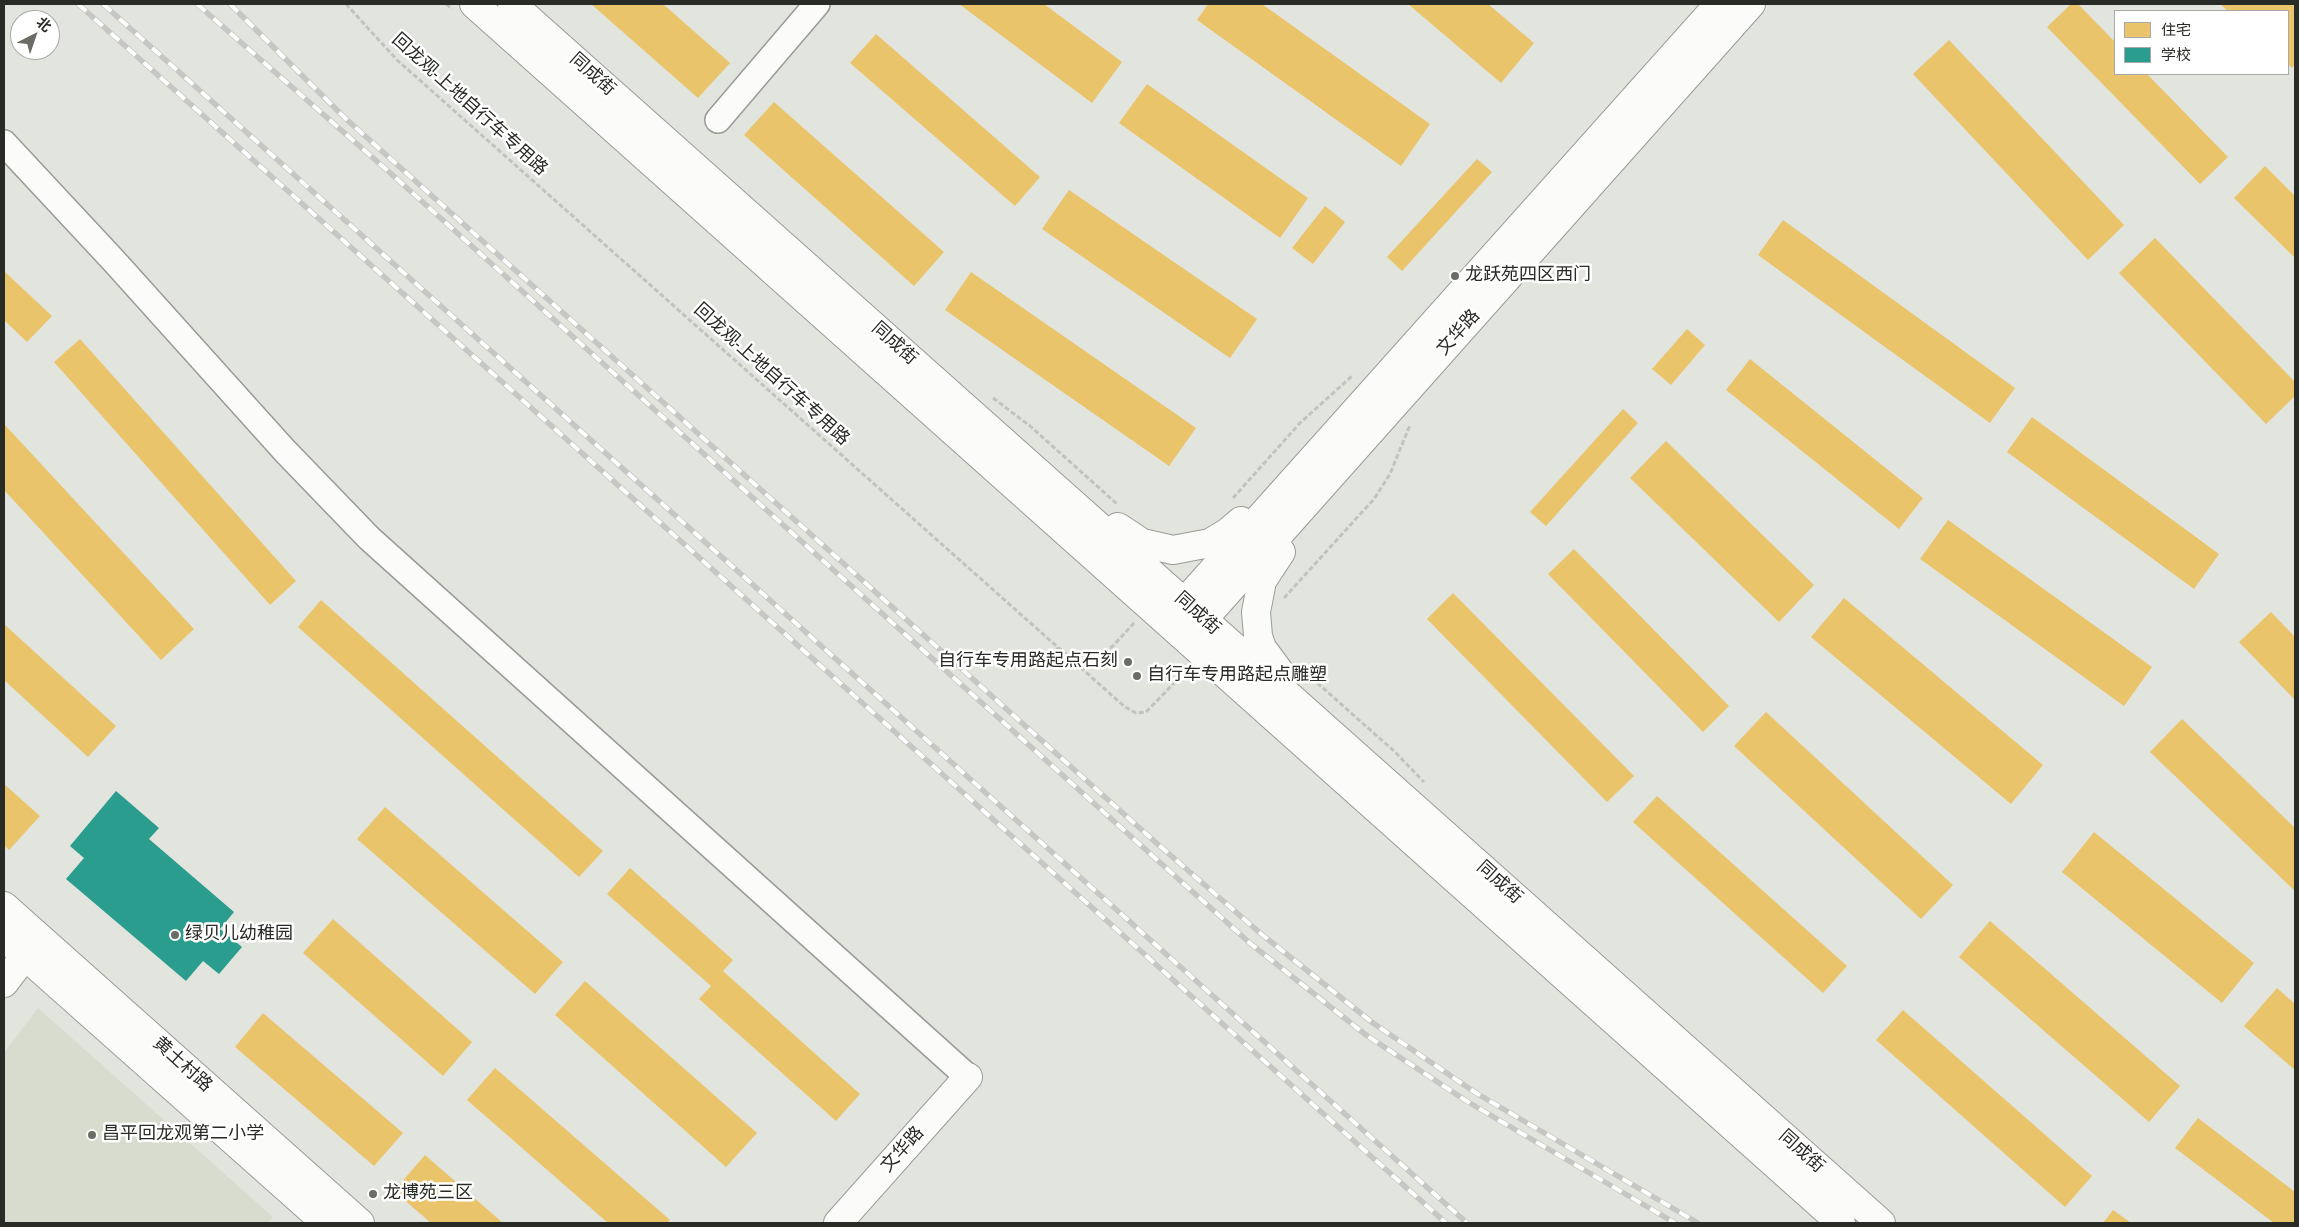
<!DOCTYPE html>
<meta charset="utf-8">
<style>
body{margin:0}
#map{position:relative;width:2299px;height:1227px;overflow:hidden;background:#e2e4de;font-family:Jost,"Noto Sans SC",sans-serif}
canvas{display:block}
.frame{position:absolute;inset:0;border:5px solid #292b26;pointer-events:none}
.legend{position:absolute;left:2114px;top:10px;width:175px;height:65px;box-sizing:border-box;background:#fff;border:1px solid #a9aaa8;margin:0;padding:6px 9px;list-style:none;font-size:15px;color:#292b26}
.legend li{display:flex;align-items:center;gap:10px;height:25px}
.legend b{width:25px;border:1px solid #a9aaa8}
.north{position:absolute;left:10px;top:10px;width:50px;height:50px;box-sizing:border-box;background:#fff;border:1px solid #a9aaa8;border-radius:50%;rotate:41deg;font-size:14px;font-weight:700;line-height:20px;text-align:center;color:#292b26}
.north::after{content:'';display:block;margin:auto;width:18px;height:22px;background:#6a6c66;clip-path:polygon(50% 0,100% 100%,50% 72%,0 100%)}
</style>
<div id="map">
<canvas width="2299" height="1227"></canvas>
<div class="frame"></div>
<ul class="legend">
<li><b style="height:14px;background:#e9c46a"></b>住宅</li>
<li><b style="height:14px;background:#2a9d8f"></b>学校</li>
</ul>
<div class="north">北</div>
</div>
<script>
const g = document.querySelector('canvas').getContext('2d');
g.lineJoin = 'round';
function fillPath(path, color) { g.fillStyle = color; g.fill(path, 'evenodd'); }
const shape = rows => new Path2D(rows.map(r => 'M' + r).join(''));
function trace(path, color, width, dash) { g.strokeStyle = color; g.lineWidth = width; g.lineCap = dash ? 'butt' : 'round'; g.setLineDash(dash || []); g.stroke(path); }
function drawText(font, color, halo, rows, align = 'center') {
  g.font = font + ' Jost,"Noto Sans SC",sans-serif'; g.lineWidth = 5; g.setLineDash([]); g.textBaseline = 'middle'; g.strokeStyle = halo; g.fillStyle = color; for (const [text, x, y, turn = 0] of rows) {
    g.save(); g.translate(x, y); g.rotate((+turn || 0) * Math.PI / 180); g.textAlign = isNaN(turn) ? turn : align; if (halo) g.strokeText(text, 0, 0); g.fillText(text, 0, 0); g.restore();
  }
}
fillPath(shape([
 [38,1008,273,1217,268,1223,4,1223,4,1053]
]), '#d7dccf');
fillPath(shape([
 [591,4,663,4,730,63,698,98],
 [959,4,1044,4,1122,62,1092,103],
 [1208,4,1262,4,1430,124,1401,166,1197,20],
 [1408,4,1488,4,1534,43,1501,83],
 [2071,4,2078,4,2115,42,2115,74,2147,74,2228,157,2200,184,2047,27],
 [2220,4,2292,4,2295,7,2295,64,2292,68,2288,64,2288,11,2228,11],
 [876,34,1040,177,1015,206,850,63],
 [1949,40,2124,225,2088,260,1913,74],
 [1147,84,1308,198,1280,238,1119,123],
 [774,102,944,252,914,286,744,135],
 [1477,159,1492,172,1402,271,1387,257],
 [2265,166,2295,196,2295,258,2234,198],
 [1069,190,1257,319,1230,358,1042,229],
 [1325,206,1345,222,1313,264,1292,248],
 [1783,220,2015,388,1990,423,1758,255],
 [2155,238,2295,382,2295,396,2266,424,2119,273],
 [4,271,52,316,27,342,4,320],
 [971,272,1196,428,1169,466,945,310],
 [1687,329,1705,345,1671,385,1652,369],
 [80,339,296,581,270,605,54,362],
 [1750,359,1923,498,1899,529,1726,390],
 [1623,409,1638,423,1546,526,1530,512],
 [2032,417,2219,554,2194,589,2007,452],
 [4,424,194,629,161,660,4,490],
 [1666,441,1814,585,1779,622,1630,478],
 [1948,520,2152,667,2124,706,1920,559],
 [1574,549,1729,706,1703,732,1548,574],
 [1453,593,1634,776,1607,802,1427,619],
 [1844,598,2043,765,2011,804,1811,637],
 [321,600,603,851,579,877,298,627],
 [2271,612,2295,637,2295,700,2239,642],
 [4,624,116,726,88,757,4,680],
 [1766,712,1953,885,1921,919,1734,746],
 [2182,719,2295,828,2295,891,2150,752],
 [4,784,40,816,9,850,4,845],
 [1657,796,1847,966,1823,993,1633,822],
 [385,807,563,962,535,994,357,839],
 [2094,832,2254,963,2222,1003,2062,872],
 [630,868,733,960,723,971,860,1094,836,1121,699,999,711,986,607,894],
 [333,919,472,1042,443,1076,303,953],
 [1990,921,2180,1086,2149,1122,1959,957],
 [585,981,757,1133,726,1167,555,1015],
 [2277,988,2295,1004,2295,1070,2244,1026],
 [1903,1010,2092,1176,2065,1207,1876,1040],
 [263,1013,403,1133,374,1166,235,1047],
 [495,1068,670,1220,667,1223,608,1223,467,1100],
 [2198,1118,2295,1192,2295,1223,2274,1223,2175,1148],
 [425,1155,503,1223,431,1223,394,1191],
 [2113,1210,2131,1223,2103,1223]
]), '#e9c46a');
fillPath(shape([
 [116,791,159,828,149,839,234,912,220,929,242,947,219,974,203,961,186,981,66,879,84,858,70,846]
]), '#2a9d8f');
const street = shape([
 [718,120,817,4],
 [4,143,114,261,285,451,369,538,968,1077]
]);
const secondary = shape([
 [474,4,1841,1223],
 [512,4,1881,1223],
 [1118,527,1142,543,1173,550,1210,543,1228,532,1241,521],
 [1281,552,1262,581,1256,612,1258,636,1262,648,1282,675],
 [1172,616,1719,4],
 [1192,632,1751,4],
 [4,906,360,1223],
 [4,937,326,1223],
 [4,983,37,940],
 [838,1223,968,1077]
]);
trace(street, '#9a9b96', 28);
trace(secondary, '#9a9b96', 30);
trace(shape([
 [346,4,397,60,432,91,1125,707,1136,713,1146,712,1187,670],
 [446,4,452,9],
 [993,398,1030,426,1117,504],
 [1233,498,1300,423,1352,376],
 [1284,598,1374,499,1390,474,1410,425],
 [1056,648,1071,657,1085,660,1094,658,1113,646,1134,623],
 [1306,673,1394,751,1424,782]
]), '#c1c3bf', 3, [5, 2.5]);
trace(street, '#fbfbfa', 25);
trace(secondary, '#fbfbfa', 28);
const rail = shape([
 [78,4,1446,1223],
 [103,4,1467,1223],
 [197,4,388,171,1251,944,1366,1035,1468,1102,1675,1223],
 [230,4,346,119,1153,840,1260,933,1373,1023,1476,1093,1698,1223]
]);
trace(rail, '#c6c6c4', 5.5);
trace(rail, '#fff', 4, [11]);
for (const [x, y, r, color] of [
 [1455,276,5,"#6a6c66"],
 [1128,662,5,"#6a6c66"],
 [1137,676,5,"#6a6c66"],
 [175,935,5,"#6a6c66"],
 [92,1135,5,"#6a6c66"],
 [373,1194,5,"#6a6c66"]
]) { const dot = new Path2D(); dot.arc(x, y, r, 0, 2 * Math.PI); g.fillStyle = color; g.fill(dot); trace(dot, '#fff', 2); }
drawText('18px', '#292b26', '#fff', [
 ["同成街",592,75,42],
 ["回龙观-上地自行车专用路",469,105,42],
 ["文华路",1459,333,-48],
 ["同成街",894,344,42],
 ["回龙观-上地自行车专用路",771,375,42],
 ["同成街",1197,614,42],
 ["同成街",1499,883,42],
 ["黄土村路",182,1065,42],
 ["文华路",903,1150,-48],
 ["同成街",1801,1152,42]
]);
drawText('18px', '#292b26', '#fff', [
 ["龙跃苑四区西门",1465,276],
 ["自行车专用路起点石刻",1118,662,"right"],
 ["自行车专用路起点雕塑",1147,676],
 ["绿贝儿幼稚园",185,935],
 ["昌平回龙观第二小学",102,1135],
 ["龙博苑三区",383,1194]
], 'left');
</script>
